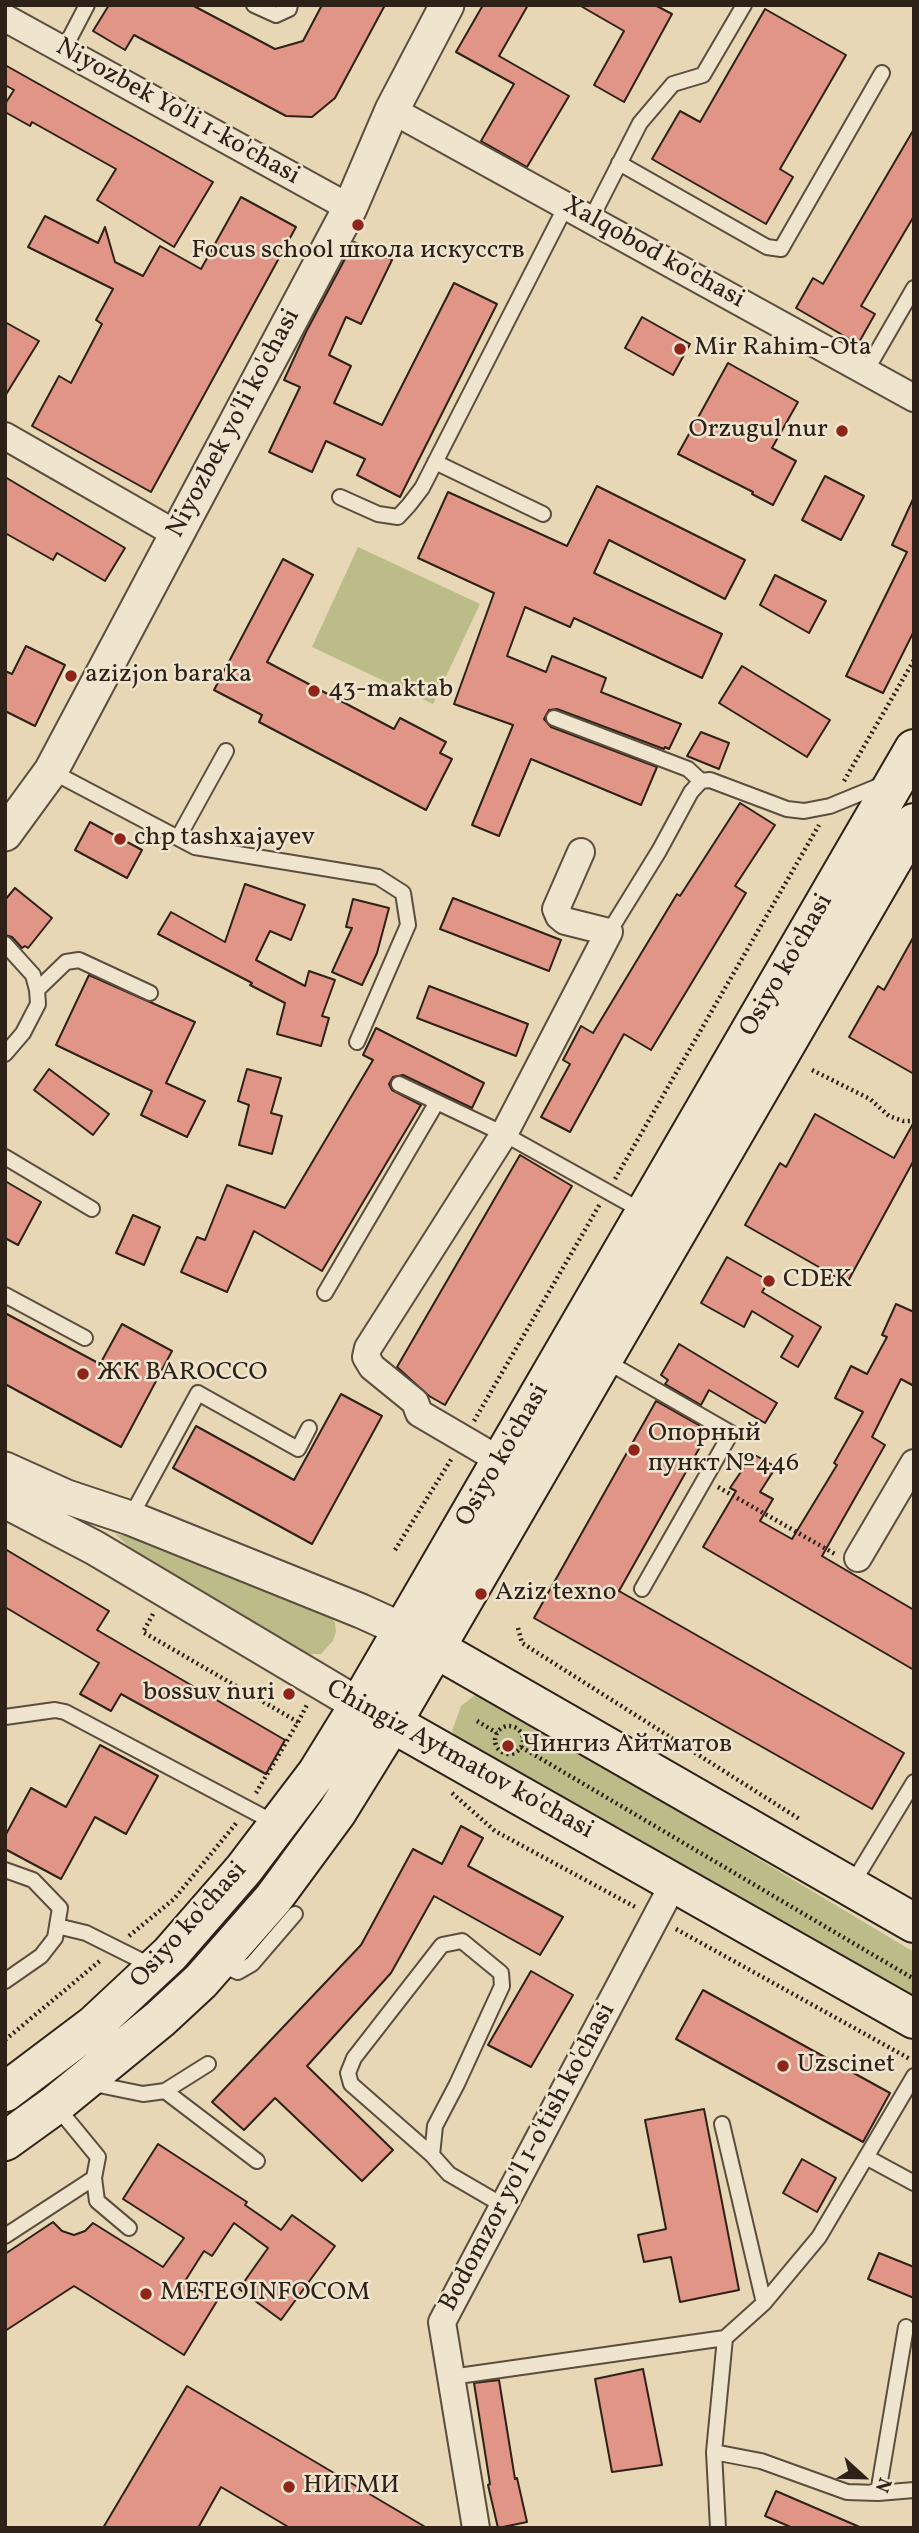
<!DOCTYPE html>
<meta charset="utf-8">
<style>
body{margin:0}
#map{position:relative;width:919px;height:2533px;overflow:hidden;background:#e7d7b5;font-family:Vollkorn,serif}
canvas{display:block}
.frame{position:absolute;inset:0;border:7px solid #2e2118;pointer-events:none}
.north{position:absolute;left:828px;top:2442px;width:70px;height:70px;-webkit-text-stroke:5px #efe5cf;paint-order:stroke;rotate:112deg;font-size:19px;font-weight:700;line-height:28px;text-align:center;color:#2e2118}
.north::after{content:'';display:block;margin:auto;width:24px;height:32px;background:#2e2118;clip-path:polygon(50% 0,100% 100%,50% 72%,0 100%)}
</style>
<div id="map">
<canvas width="919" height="2533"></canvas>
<div class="frame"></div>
<div class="north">N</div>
</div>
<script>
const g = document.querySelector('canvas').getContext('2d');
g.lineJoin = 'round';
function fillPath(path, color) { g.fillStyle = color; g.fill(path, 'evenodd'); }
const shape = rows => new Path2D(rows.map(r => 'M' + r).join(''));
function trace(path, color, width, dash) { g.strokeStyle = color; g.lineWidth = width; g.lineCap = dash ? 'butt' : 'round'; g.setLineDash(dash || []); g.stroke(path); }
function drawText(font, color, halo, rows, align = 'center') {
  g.font = font + ' Vollkorn,serif'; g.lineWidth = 5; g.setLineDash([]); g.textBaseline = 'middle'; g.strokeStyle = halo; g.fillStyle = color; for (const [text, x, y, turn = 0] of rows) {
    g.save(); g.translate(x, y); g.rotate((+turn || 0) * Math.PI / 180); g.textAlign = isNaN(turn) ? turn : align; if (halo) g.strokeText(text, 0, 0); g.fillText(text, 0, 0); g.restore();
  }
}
fillPath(shape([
 [358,547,480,604,433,704,312,647],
 [115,1534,141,1538,330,1616,335,1623,336,1632,333,1641,321,1654,302,1654,134,1551],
 [479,1692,914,1952,914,2008,464,1747,452,1731,461,1706]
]), '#bcbc89');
const building = shape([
 [109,5,192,5,275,49,303,41,322,5,385,5,335,98,312,117,286,116,134,35,125,50,93,31,109,5],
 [483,5,528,5,499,56,569,96,527,167,481,141,514,84,456,52,483,5],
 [579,5,655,5,672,14,624,102,594,85,624,31,579,5],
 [765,9,846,55,780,169,793,177,766,224,652,159,680,111,700,122,765,9],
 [5,65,213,182,174,247,97,200,116,169,32,122,30,126,5,112,5,104,14,90,5,85,5,65],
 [914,129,914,216,861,306,875,314,858,344,796,308,813,278,823,284,914,129],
 [241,197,296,227,151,492,32,426,59,376,71,383,102,324,96,320,113,289,28,247,45,216,98,243,105,227,115,262,143,276,160,246,201,269,241,197],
 [354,242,392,260,361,324,346,317,329,355,351,366,334,403,382,425,454,283,497,304,400,497,357,475,365,459,326,441,312,472,269,452,300,387,284,380,306,332,354,242],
 [642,317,690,344,673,375,625,348,642,317],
 [5,322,39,341,5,396,5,322],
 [728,363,798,402,772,448,796,461,773,505,752,494,753,492,678,454,728,363],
 [825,476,864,496,841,540,802,520,825,476],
 [5,477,125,548,105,581,57,553,53,560,5,533,5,477],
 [597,486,745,560,725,599,609,540,594,573,722,634,702,678,574,618,570,627,525,607,507,656,546,672,552,656,606,678,601,692,681,724,669,749,665,747,664,749,557,709,549,710,544,719,551,727,657,767,641,805,531,759,499,836,472,825,513,725,454,704,494,593,418,558,448,492,567,546,597,486],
 [914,497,914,631,883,693,846,676,907,552,892,545,914,497],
 [283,559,313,575,267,662,394,729,400,718,446,742,440,753,452,759,426,810,259,722,262,715,214,690,283,559],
 [775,575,826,601,809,633,760,605,775,575],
 [26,646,65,665,35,726,5,711,5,671,12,674,26,646],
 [742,666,830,720,807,757,719,703,742,666],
 [701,732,729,743,719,769,687,756,701,732],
 [740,803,775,825,735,886,746,893,651,1050,624,1034,570,1132,541,1117,570,1064,563,1060,581,1026,593,1033,677,894,680,896,740,803],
 [90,822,142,850,127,878,75,850,90,822],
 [245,884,305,905,291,940,270,931,256,960,305,986,309,971,335,980,322,1016,329,1018,321,1046,277,1034,285,1003,250,985,252,983,158,934,171,912,225,942,245,884],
 [15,888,52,918,28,948,25,946,22,948,12,937,5,935,5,900,15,888],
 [453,898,561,940,549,971,440,929,453,898],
 [353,899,389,908,377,953,362,985,332,972,352,928,346,927,353,899],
 [914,936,914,1074,849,1037,878,986,884,990,914,936],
 [89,975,195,1022,166,1083,205,1101,187,1137,141,1115,152,1091,56,1045,89,975],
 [429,986,528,1024,516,1056,417,1018,429,986],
 [376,1028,484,1083,472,1108,403,1075,393,1077,389,1084,392,1090,421,1105,322,1271,254,1231,227,1292,181,1272,197,1237,205,1240,227,1185,285,1208,373,1060,363,1055,376,1028],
 [49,1069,109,1114,93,1135,34,1090,49,1069],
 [247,1069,281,1078,271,1113,282,1116,272,1154,239,1145,249,1105,238,1101,247,1069],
 [815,1114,894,1158,914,1122,914,1160,847,1283,745,1225,780,1163,786,1167,815,1114],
 [520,1155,572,1186,445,1405,429,1396,397,1367,520,1155],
 [5,1181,41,1202,18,1245,5,1238,5,1181],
 [133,1215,160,1227,144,1265,116,1253,133,1215],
 [727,1257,769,1281,762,1292,821,1327,798,1367,781,1357,793,1336,752,1311,744,1327,701,1303,727,1257],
 [896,1304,914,1312,914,1386,901,1379,872,1437,885,1445,822,1556,914,1610,914,1670,703,1547,736,1491,730,1488,753,1454,776,1467,760,1492,773,1499,760,1521,792,1539,837,1465,834,1463,863,1412,835,1398,851,1366,867,1374,887,1337,882,1335,896,1304],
 [5,1313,100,1364,122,1324,172,1351,121,1447,5,1384,5,1313],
 [679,1344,777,1403,765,1423,709,1390,701,1405,665,1384,668,1380,661,1375,679,1344],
 [341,1394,382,1416,312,1544,173,1468,196,1426,294,1480,341,1394],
 [656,1401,709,1431,619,1591,904,1753,872,1809,534,1618,656,1401],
 [5,1549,109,1611,97,1630,285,1740,266,1774,121,1694,111,1711,80,1694,99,1663,5,1607,5,1549],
 [100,1745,158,1776,126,1834,95,1817,61,1879,5,1849,5,1836,31,1788,66,1807,100,1745],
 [461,1826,483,1838,468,1866,563,1917,540,1955,434,1896,391,1973,307,2066,393,2150,362,2181,275,2098,244,2130,212,2102,361,1945,413,1849,442,1864,461,1826],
 [531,1971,573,1995,531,2067,488,2045,531,1971],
 [703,1990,890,2093,863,2142,676,2039,703,1990],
 [704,2109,739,2290,680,2302,671,2257,644,2262,638,2235,666,2229,645,2120,704,2109],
 [158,2144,247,2202,245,2205,281,2230,292,2215,335,2246,281,2320,239,2289,268,2248,234,2223,212,2256,204,2251,185,2281,217,2301,184,2355,74,2286,5,2331,5,2254,53,2222,62,2231,74,2235,85,2231,93,2223,163,2267,184,2238,123,2199,158,2144],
 [802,2159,836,2178,817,2212,783,2193,802,2159],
 [879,2253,914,2267,914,2298,868,2279,879,2253],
 [643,2369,662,2465,612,2472,595,2379,643,2369],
 [499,2380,515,2479,517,2478,527,2522,498,2528,488,2485,490,2484,474,2383,499,2380],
 [187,2386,427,2528,290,2528,221,2487,198,2528,103,2528,187,2386],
 [776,2491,862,2528,793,2528,765,2516,776,2491]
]);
fillPath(building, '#e09586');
trace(building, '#2e2118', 2);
const service = shape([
 [254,5,276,15,289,9,290,5],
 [63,51,87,5],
 [619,163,767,247,781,249,882,73],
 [591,219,640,123,673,84,703,75,744,5],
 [866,371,914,288],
 [435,462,543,514],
 [340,497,378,514,398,517,409,505,422,488,566,206],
 [554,718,688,769,701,781],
 [51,771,195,847,378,877,403,893,408,925,357,1042],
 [178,838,226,751],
 [609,932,659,851,691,792,701,781,710,780,787,809,804,811,830,806,886,783],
 [5,944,33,975,37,990,38,1004,23,1033,5,1054],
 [37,990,66,962,79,960,150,993],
 [399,1084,504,1134,644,1212],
 [5,1157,92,1209],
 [325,1293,437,1102],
 [5,1295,85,1338],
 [604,1360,731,1433,642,1589],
 [130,1518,198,1393,298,1449,309,1428],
 [5,1717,55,1710,65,1712,277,1824],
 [5,1870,33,1880,60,1908,55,1938,41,1956,5,1981],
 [851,1886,914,1782],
 [57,1926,86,1933,152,1966],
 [218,1963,238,1972,252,1964,295,1914],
 [89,2083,143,2094,165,2091,208,2064],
 [165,2091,257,2161],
 [56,2106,98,2157,94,2178,97,2201,129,2228],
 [722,2124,764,2303],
 [432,2155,351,2084,348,2073,354,2058,442,1945,462,1941,501,1973,502,1986,457,2084,435,2126,432,2155,449,2174,504,2206],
 [866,2157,914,2183],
 [5,2236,94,2178],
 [451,2377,725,2338],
 [714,2452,761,2461,847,2492,878,2493,906,2327],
 [878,2493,914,2490],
 [718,2528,714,2452,725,2338,764,2303,819,2237,914,2076]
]);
const minor = shape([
 [5,18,350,208],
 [392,110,914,398],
 [5,436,176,534],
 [501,1461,419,1413,415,1402,372,1367,366,1357,368,1348,504,1134,609,932,565,921,559,916,556,909,581,852],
 [858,1558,914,1463],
 [476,2528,442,2322,674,1883]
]);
const tertiary = shape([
 [5,834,51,771,350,208,392,110,447,5],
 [5,1469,67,1497,130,1518,361,1611,403,1630],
 [5,1501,95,1548,359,1705]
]);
const secondary = shape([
 [414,1636,914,1923],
 [371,1711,914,2019],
 [5,2092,94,2025,170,1954,244,1869,317,1773,359,1705,914,749],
 [5,2141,55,2105,160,2019,201,1981,273,1899,337,1812,392,1723,914,823]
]);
trace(service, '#5c4e3f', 18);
trace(minor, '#5c4e3f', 30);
trace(tertiary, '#5c4e3f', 37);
trace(secondary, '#2e2118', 42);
trace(shape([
 [844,781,914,660],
 [812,1070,870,1099,889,1116,903,1121,914,1121],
 [615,1179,819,825],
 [474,1421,600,1204],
 [718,1487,835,1554],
 [395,1550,452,1458],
 [153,1614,143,1632,298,1722,256,1793],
 [518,1628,522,1643,801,1820],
 [477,1721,497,1733],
 [298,1722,307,1705],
 '495 1740a14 14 0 1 1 28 0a14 14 0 1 1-28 0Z',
 [521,1747,914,1979],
 [452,1793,495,1831,637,1908],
 [676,1929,910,2059],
 [129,1936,174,1899,238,1821],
 [5,2040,101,1960]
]), '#2e2118', 4.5, [2, 3.5]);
trace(service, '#efe5cf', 14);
trace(minor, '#efe5cf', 26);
trace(tertiary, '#efe5cf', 33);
trace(secondary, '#efe5cf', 38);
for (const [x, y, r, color] of [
 [358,225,7,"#8f2418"],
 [680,349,7,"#8f2418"],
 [842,431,7,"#8f2418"],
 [71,676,7,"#8f2418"],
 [314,691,7,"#8f2418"],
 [120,839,7,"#8f2418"],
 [769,1281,7,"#8f2418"],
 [83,1374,7,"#8f2418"],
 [634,1450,7,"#8f2418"],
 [481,1594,7,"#8f2418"],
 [289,1694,7,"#8f2418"],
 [508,1746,7,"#8f2418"],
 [783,2066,7,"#8f2418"],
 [146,2294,7,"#8f2418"],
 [289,2487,7,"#8f2418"]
]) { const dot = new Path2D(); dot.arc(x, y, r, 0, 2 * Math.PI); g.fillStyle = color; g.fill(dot); trace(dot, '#efe5cf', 2.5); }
drawText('26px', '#2e2118', '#efe5cf', [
 ["Niyozbek Yo'li 1-ko'chasi",177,113,29],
 ["Xalqobod ko'chasi",653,254,29],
 ["Niyozbek yo'li ko'chasi",235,424,-62],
 ["Osiyo ko'chasi",788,966,-60],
 ["Osiyo ko'chasi",504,1456,-60],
 ["Chingiz Aytmatov ko'chasi",459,1761,29],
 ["Osiyo ko'chasi",190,1926,-48],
 ["Bodomzor yo'l 1-o'tish ko'chasi",529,2158,-62]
]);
drawText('26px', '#2e2118', '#efe5cf', [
 ["Focus school школа искусств",358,252,"center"],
 ["Mir Rahim-Ota",694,349],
 ["Orzugul nur",828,431,"right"],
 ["azizjon baraka",85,676],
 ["43-maktab",328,691],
 ["chp tashxajayev",134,839],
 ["CDEK",783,1281],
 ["ЖК BAROCCO",97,1374],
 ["Опорный",648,1435],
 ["пункт №446",648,1465],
 ["Aziz texno",495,1594],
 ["bossuv nuri",275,1694,"right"],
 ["Чингиз Айтматов",522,1746],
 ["Uzscinet",797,2066],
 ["METEOINFOCOM",160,2294],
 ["НИГМИ",303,2487]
], 'left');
</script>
